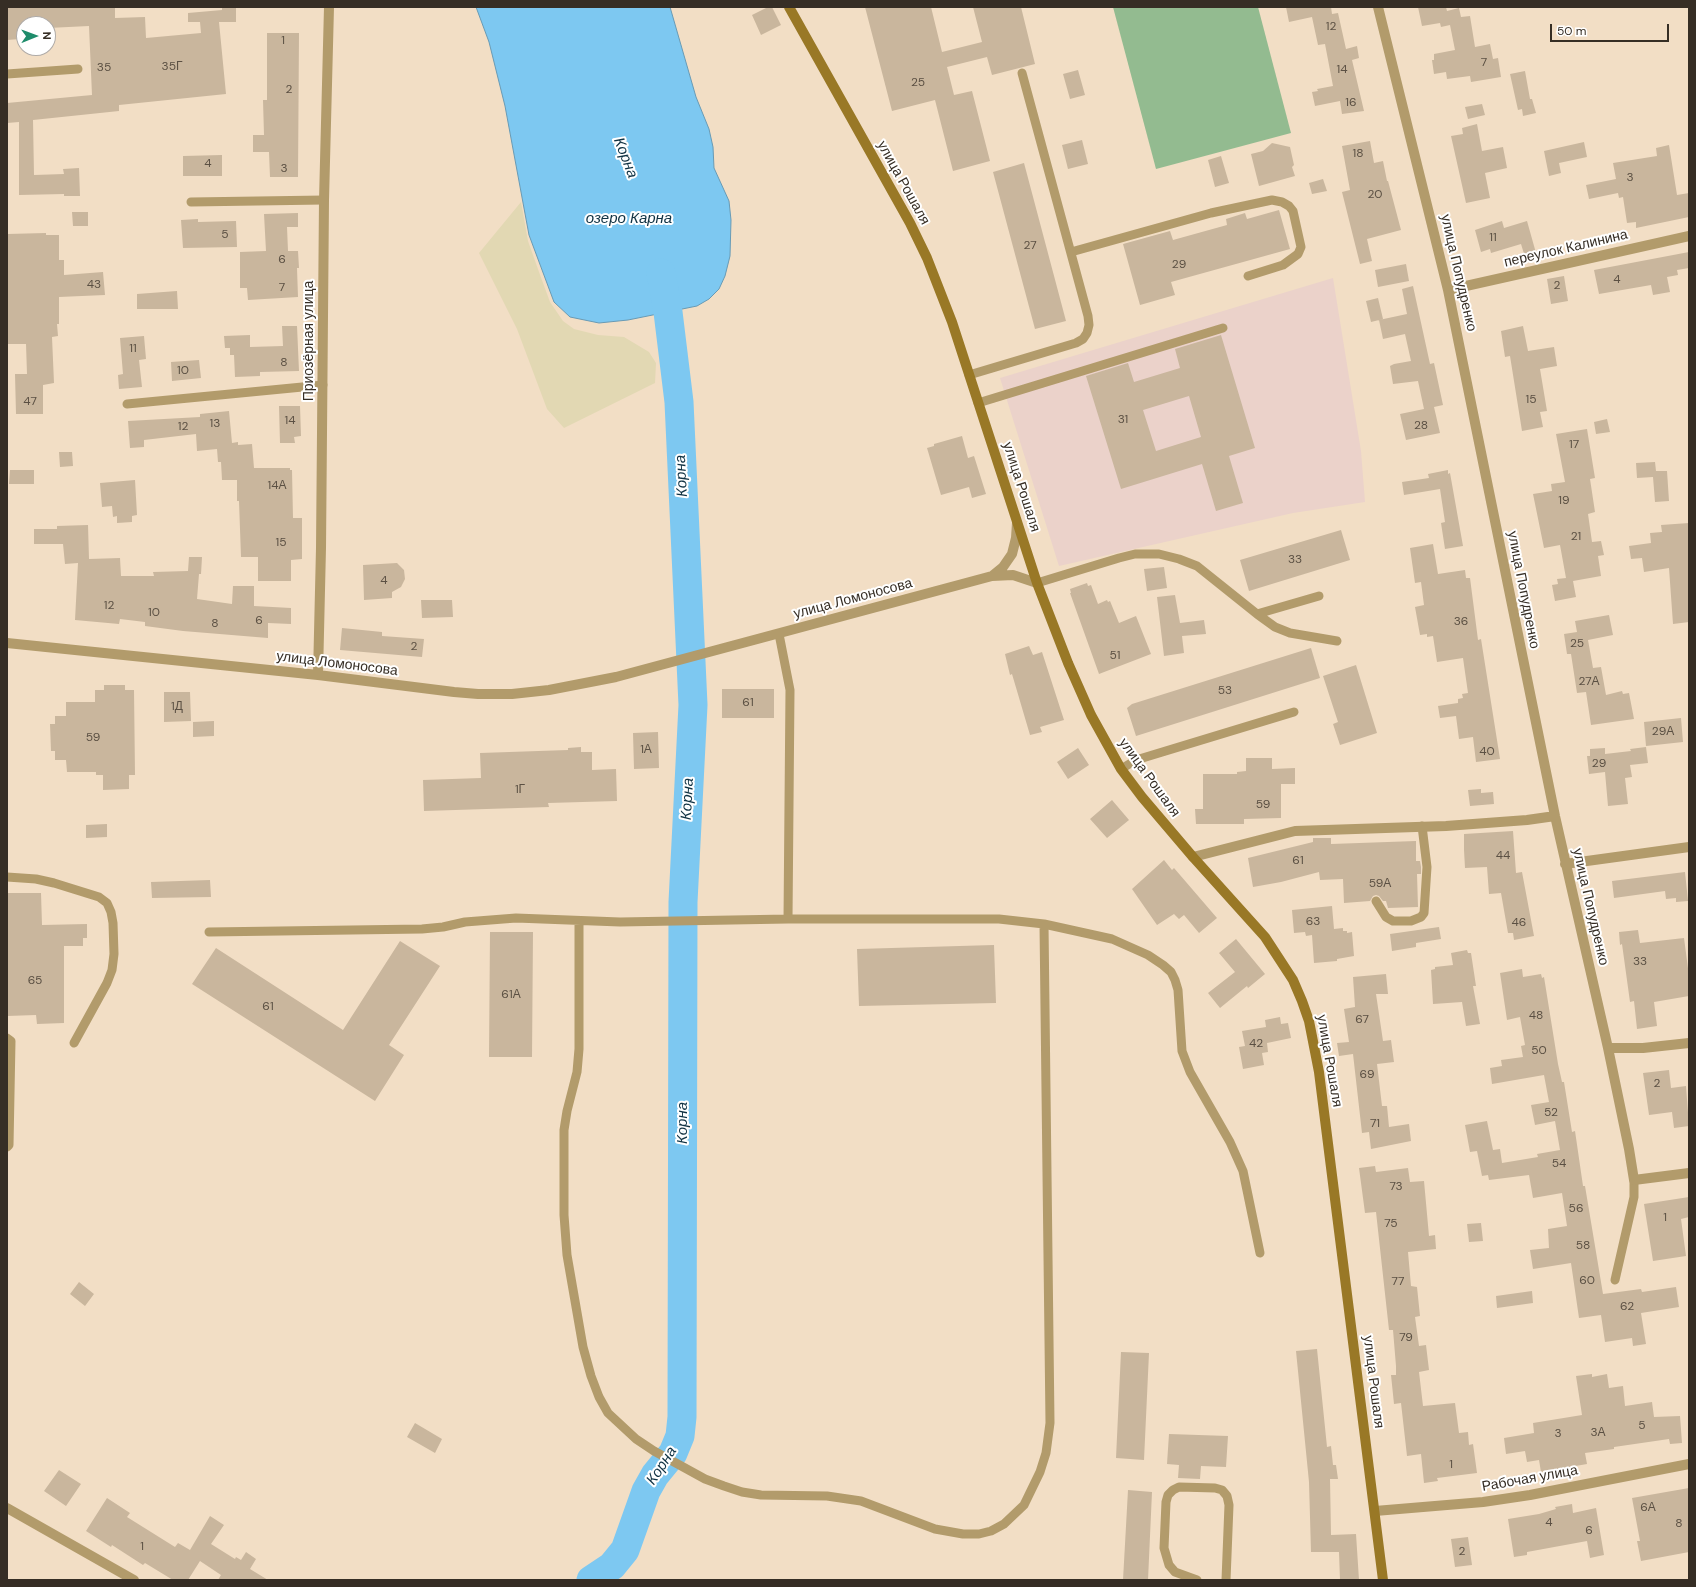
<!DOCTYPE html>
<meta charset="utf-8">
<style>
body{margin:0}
#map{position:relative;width:1696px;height:1587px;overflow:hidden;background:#f2dec5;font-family:"DM Sans",sans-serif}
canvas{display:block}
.frame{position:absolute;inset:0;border:8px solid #362e25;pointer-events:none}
.north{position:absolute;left:16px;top:16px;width:40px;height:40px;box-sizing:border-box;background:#fff;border:1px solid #afaba8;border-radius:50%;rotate:89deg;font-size:11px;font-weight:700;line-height:16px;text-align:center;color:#362e25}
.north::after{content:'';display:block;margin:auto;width:14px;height:18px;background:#1e8c6b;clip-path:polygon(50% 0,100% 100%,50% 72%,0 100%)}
.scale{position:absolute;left:1550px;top:24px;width:119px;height:18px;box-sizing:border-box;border:2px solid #362e25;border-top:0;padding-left:5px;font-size:12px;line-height:14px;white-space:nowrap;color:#362e25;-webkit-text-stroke:3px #fff;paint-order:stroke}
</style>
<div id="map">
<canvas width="1696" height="1587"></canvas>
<div class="frame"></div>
<div class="north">N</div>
<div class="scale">50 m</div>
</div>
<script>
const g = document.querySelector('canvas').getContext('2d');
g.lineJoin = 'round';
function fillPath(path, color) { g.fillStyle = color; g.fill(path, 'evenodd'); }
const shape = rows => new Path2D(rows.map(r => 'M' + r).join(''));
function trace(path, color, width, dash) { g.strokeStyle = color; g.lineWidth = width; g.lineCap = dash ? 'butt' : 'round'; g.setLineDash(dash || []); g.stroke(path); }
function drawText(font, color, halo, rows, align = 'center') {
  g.font = font + ' "DM Sans",sans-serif'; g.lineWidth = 4; g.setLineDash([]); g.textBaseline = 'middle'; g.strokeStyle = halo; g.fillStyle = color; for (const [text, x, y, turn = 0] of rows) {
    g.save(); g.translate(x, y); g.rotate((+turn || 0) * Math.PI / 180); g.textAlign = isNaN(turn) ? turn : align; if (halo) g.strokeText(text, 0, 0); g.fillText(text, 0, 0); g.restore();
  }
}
fillPath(shape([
 [1333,278,1361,451,1365,502,1293,513,1059,566,1000,378]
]), '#ebd2ca');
fillPath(shape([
 [1113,7,1258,7,1291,133,1156,169]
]), '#93bb90');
fillPath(shape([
 [521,202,528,241,539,272,550,302,563,321,574,329,598,335,624,337,649,352,656,363,655,383,564,428,547,409,517,329,479,253]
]), '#e2d8b3');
const water = shape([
 [476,7,670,7,696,97,709,129,713,147,714,168,729,201,731,220,730,256,725,276,719,289,709,299,697,306,628,320,599,323,570,317,554,302,529,235,505,106,489,42,476,7]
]);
fillPath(water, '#7dc8f1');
trace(water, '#689ab4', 1);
trace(shape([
 [591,1580,612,1566,625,1550,646,1491,655,1475,673,1453,680,1436,682,1417,683,902,693,705,679,402,668,312,661,273]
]), '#7dc8f1', 29);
fillPath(shape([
 [7,7,115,7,115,18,145,17,146,38,201,33,200,22,188,22,188,13,222,10,222,7,236,7,236,22,219,22,226,94,119,105,119,111,33,120,34,175,64,174,63,169,79,168,80,196,64,196,64,194,19,195,19,122,7,123,7,103,92,95,89,26,48,28,48,24,24,24,24,30,20,30,20,39,7,40],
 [768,7,772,7,781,25,761,35,752,15],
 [865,7,931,7,942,52,982,42,973,7,1021,7,1035,64,992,75,987,57,947,67,954,95,972,91,990,161,953,171,935,100,892,111],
 [1286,7,1331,7,1332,14,1338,13,1346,49,1357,46,1359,58,1352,60,1364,111,1342,114,1340,101,1315,106,1312,92,1318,91,1317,89,1333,86,1325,44,1318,45,1312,17,1289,22],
 [1418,7,1446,7,1447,11,1459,8,1461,17,1470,16,1475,47,1490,44,1493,59,1498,58,1501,77,1471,82,1470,76,1447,79,1446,72,1434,74,1432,60,1434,60,1434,54,1455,50,1450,25,1441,27,1440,23,1422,26],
 [267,33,299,33,298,177,270,177,269,152,253,152,253,135,264,135,263,100,267,100],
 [1078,70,1085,95,1070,99,1063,74],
 [1525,71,1530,99,1532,99,1536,113,1523,116,1522,109,1518,110,1510,74],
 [1482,104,1485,115,1468,119,1465,107],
 [1477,124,1482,151,1503,147,1507,168,1485,173,1490,198,1466,203,1451,136,1463,134,1462,128],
 [1082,140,1088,164,1068,169,1062,145],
 [1370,141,1374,163,1383,161,1387,181,1388,181,1401,230,1367,239,1372,261,1360,264,1342,192,1350,190,1342,146],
 [1584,142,1587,157,1559,163,1561,173,1549,176,1544,151],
 [1272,143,1290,147,1294,165,1292,167,1295,176,1259,186,1251,154,1263,151],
 [1669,145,1677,195,1689,193,1689,217,1636,228,1636,222,1627,223,1623,197,1619,198,1618,193,1589,199,1586,185,1616,179,1613,163,1657,156,1656,148],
 [222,155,222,176,183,176,183,156],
 [1221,156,1229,183,1215,187,1208,160],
 [1024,163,1066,321,1035,329,993,172],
 [1323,179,1327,191,1312,194,1309,183],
 [1279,210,1290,249,1171,282,1175,295,1140,305,1123,244,1170,231,1173,240,1227,225,1226,219,1245,213,1247,219],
 [72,212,88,212,88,226,73,226],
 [298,213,298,227,287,227,288,251,298,251,299,268,297,268,298,297,248,300,247,288,240,288,240,252,266,251,264,214],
 [198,219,198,222,236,221,237,247,183,248,181,220],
 [1502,221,1504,228,1527,221,1536,253,1525,257,1521,244,1491,253,1490,249,1481,252,1475,230],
 [46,233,46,235,59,235,59,260,64,260,64,275,103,272,105,295,59,297,59,324,57,324,58,336,52,337,54,383,43,385,43,414,16,414,15,374,27,374,26,344,8,344,7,234],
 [1689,252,1689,268,1677,270,1678,275,1667,277,1670,292,1653,295,1651,285,1599,294,1594,270],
 [1406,264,1409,281,1378,287,1375,270],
 [1564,276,1568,301,1551,304,1547,279],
 [1413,286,1430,364,1434,363,1443,405,1434,407,1440,433,1406,440,1400,414,1424,409,1418,381,1393,384,1390,366,1394,364,1411,361,1405,334,1383,339,1379,320,1407,314,1402,289],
 [177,291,178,309,137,309,137,294],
 [1378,298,1383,319,1371,322,1366,301],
 [282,326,297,326,299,371,260,372,260,376,235,377,234,355,230,355,230,348,225,348,224,336,250,335,250,347,283,346],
 [1523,326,1528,351,1554,347,1557,366,1540,369,1547,411,1540,412,1543,427,1522,431,1510,356,1505,357,1501,331],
 [1221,335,1255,448,1229,456,1243,503,1216,511,1202,464,1121,489,1086,376,1128,363,1134,382,1180,368,1175,349],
 [1189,396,1201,437,1156,451,1143,410],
 [144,336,146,359,139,360,142,387,119,389,118,375,123,374,120,338],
 [199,360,201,378,172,381,171,362],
 [279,406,300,406,301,436,294,437,295,443,280,443],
 [229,411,232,443,238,442,238,445,252,444,254,468,290,468,290,470,292,470,293,518,302,518,302,559,291,560,291,581,258,581,258,557,241,557,239,501,237,501,237,480,222,480,221,462,218,462,217,449,197,451,196,434,144,440,144,447,130,448,128,421,200,417,200,414],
 [1607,419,1610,432,1596,434,1594,422],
 [1587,429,1595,478,1590,479,1595,512,1588,514,1592,542,1601,541,1604,555,1598,556,1601,576,1573,581,1576,597,1555,601,1552,585,1558,584,1557,579,1566,578,1560,545,1544,548,1533,494,1552,491,1551,484,1565,482,1556,434],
 [962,436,968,458,974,456,986,494,972,498,969,487,941,495,927,448,934,446,934,444],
 [59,452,72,452,73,466,60,467],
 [1655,462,1656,471,1667,471,1669,501,1655,502,1653,477,1637,478,1636,463],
 [10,470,34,470,34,484,9,484],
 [1448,470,1448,474,1450,473,1463,546,1445,549,1441,523,1445,522,1440,489,1404,495,1402,482,1429,478,1428,474],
 [135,480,137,515,132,516,132,522,117,523,117,516,113,517,112,506,102,507,100,483],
 [1689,523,1689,622,1673,624,1669,568,1644,572,1642,558,1631,559,1629,546,1651,543,1650,533,1662,532,1661,525],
 [88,525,89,559,120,558,121,576,154,576,153,572,188,571,189,557,202,557,201,574,199,574,197,599,232,604,233,586,254,586,254,606,291,608,291,624,268,623,268,638,183,631,145,626,145,622,120,619,119,624,75,620,78,563,65,564,63,544,34,544,34,529,57,529,57,526],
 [1341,530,1350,560,1249,591,1240,560],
 [1433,544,1438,574,1465,570,1466,578,1470,578,1478,640,1481,639,1500,759,1476,762,1473,737,1459,739,1456,716,1440,718,1438,706,1458,703,1458,699,1463,698,1462,694,1468,693,1463,658,1437,662,1433,636,1427,637,1427,634,1420,635,1415,607,1424,605,1421,582,1415,583,1410,548],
 [397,563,404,570,405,579,401,587,392,592,392,598,364,600,363,565],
 [1164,567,1167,588,1147,591,1144,569],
 [1087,583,1088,586,1091,585,1098,604,1107,600,1108,602,1110,601,1119,623,1136,616,1151,654,1099,674,1070,593,1071,593,1070,589],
 [1175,595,1180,623,1204,620,1206,634,1182,636,1184,653,1164,656,1157,597],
 [421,600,452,600,453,617,422,618],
 [1609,615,1613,635,1588,640,1593,668,1601,667,1606,695,1622,691,1623,694,1629,693,1634,719,1591,725,1586,692,1577,693,1571,654,1567,654,1564,634,1577,632,1575,621],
 [342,628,382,632,382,636,424,639,422,657,340,650],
 [1029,646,1033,655,1042,652,1064,720,1040,727,1042,732,1030,735,1012,674,1010,675,1005,654],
 [1311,648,1320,678,1136,736,1127,708,1132,704],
 [1356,665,1377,733,1340,745,1333,724,1338,722,1323,676],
 [104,685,125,685,125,690,134,690,135,775,129,775,129,789,103,790,103,775,96,775,96,772,67,772,66,760,55,760,55,751,51,751,50,724,55,724,55,716,66,716,66,702,95,702,95,690,104,690],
 [722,689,774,689,774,718,722,718],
 [164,692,190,692,191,721,164,722],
 [1681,718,1683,742,1646,746,1644,722],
 [214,721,214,736,193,737,193,722],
 [658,732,659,768,634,769,633,733],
 [581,747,581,752,592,752,592,770,616,769,617,801,548,803,549,807,424,811,423,780,481,778,480,753,568,750,568,748],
 [1646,747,1648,763,1630,765,1632,777,1625,778,1628,804,1608,806,1605,772,1589,774,1587,756,1590,756,1590,749,1605,748,1605,754,1631,751,1630,749],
 [1078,748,1089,765,1068,779,1057,762],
 [1246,758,1272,758,1272,769,1295,768,1295,784,1281,784,1281,818,1244,819,1244,824,1196,824,1195,809,1203,809,1203,774,1237,774,1237,772,1246,771],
 [1481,789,1481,793,1493,792,1494,804,1470,806,1468,790],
 [1112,800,1129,820,1107,838,1090,819],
 [107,824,107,837,86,838,86,825],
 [1513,831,1516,873,1522,872,1534,936,1514,940,1513,933,1508,933,1501,893,1489,894,1487,867,1465,868,1464,850,1464,834],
 [1313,838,1331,838,1331,844,1416,841,1416,861,1420,861,1421,867,1421,874,1417,874,1418,907,1388,908,1386,901,1383,901,1379,896,1376,895,1373,896,1370,901,1344,903,1343,879,1320,880,1319,872,1281,882,1253,887,1248,858,1313,842],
 [1164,860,1172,870,1174,868,1217,918,1199,933,1184,915,1179,919,1174,914,1157,925,1132,889],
 [1685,872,1688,901,1676,902,1676,898,1666,899,1665,891,1614,898,1612,881],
 [210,880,211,897,152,898,151,882],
 [7,893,41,893,42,925,87,924,87,938,83,938,83,946,64,946,64,1023,37,1024,36,1015,7,1016],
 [1332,906,1334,929,1343,928,1343,931,1347,931,1347,933,1352,932,1354,956,1337,959,1337,961,1314,963,1312,935,1306,936,1305,932,1294,933,1292,910],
 [1439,927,1441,939,1416,943,1416,947,1392,951,1390,934],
 [1638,930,1640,943,1684,938,1689,976,1689,996,1654,1002,1657,1026,1637,1029,1634,1001,1630,1002,1622,944,1620,945,1619,932],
 [490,932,533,932,532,1057,489,1057],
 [1236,939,1265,974,1248,988,1247,986,1220,1008,1208,993,1235,972,1219,953],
 [400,941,440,966,389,1045,404,1055,375,1101,192,984,216,948,343,1030],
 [994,945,996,1003,859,1006,857,949],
 [1467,950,1468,953,1471,953,1476,986,1473,986,1480,1024,1466,1026,1462,1002,1433,1004,1431,970,1435,969,1435,967,1453,965,1451,953],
 [1522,969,1523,977,1541,974,1542,978,1544,977,1558,1064,1562,1082,1564,1082,1572,1132,1575,1131,1583,1186,1585,1186,1603,1294,1641,1289,1642,1292,1676,1287,1679,1307,1641,1313,1646,1344,1633,1346,1632,1338,1605,1342,1601,1315,1579,1318,1571,1263,1533,1269,1530,1250,1549,1248,1548,1229,1567,1226,1562,1193,1533,1198,1529,1175,1489,1180,1488,1175,1482,1176,1477,1151,1470,1152,1465,1125,1487,1121,1493,1150,1500,1149,1502,1163,1538,1157,1537,1154,1560,1150,1555,1121,1535,1125,1531,1105,1549,1102,1544,1075,1492,1084,1490,1068,1502,1066,1501,1060,1523,1057,1521,1046,1525,1045,1520,1017,1507,1020,1500,973],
 [1386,974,1388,994,1376,994,1383,1041,1391,1040,1394,1062,1377,1064,1382,1106,1387,1106,1389,1127,1409,1124,1411,1141,1371,1149,1369,1132,1362,1133,1353,1054,1339,1056,1337,1043,1349,1042,1344,1009,1355,1007,1353,977],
 [1280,1017,1281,1024,1288,1023,1291,1038,1267,1043,1268,1052,1262,1053,1264,1065,1243,1069,1239,1047,1245,1046,1242,1031,1266,1027,1265,1020],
 [1669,1070,1671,1088,1686,1086,1689,1126,1674,1128,1672,1112,1649,1115,1643,1073],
 [1375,1166,1376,1172,1408,1168,1410,1182,1424,1181,1429,1236,1435,1235,1436,1249,1408,1252,1411,1286,1417,1287,1420,1316,1415,1317,1419,1346,1426,1345,1429,1370,1419,1372,1423,1406,1455,1403,1459,1433,1468,1432,1469,1445,1473,1444,1477,1473,1437,1478,1438,1481,1424,1483,1421,1454,1407,1456,1401,1403,1394,1404,1391,1375,1396,1375,1396,1366,1393,1330,1389,1330,1376,1212,1365,1213,1359,1168],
 [1689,1197,1689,1217,1681,1219,1686,1256,1653,1261,1644,1204],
 [1481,1223,1483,1241,1469,1242,1467,1224],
 [79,1282,94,1294,85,1306,70,1294],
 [1532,1291,1533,1303,1497,1308,1496,1296],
 [1317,1349,1327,1447,1331,1446,1333,1465,1336,1465,1338,1479,1330,1479,1331,1535,1356,1534,1359,1580,1340,1580,1339,1552,1311,1552,1309,1482,1296,1351],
 [1121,1352,1149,1353,1144,1460,1116,1458],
 [1592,1374,1592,1377,1607,1374,1609,1388,1623,1386,1625,1406,1652,1402,1654,1417,1680,1416,1682,1443,1670,1444,1669,1439,1614,1447,1614,1449,1585,1453,1587,1464,1541,1472,1539,1460,1527,1462,1525,1451,1506,1454,1504,1438,1534,1433,1533,1423,1582,1415,1576,1376],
 [415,1423,442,1439,435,1453,407,1437],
 [1169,1434,1228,1436,1226,1467,1201,1466,1200,1479,1178,1478,1179,1465,1167,1464],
 [59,1470,81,1484,66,1506,44,1491],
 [1689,1488,1689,1552,1641,1561,1637,1541,1640,1541,1632,1498],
 [1128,1490,1152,1492,1148,1580,1123,1580],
 [107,1498,130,1513,127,1517,175,1547,178,1543,190,1550,210,1516,224,1525,211,1544,235,1559,236,1557,241,1560,246,1552,256,1559,250,1569,268,1580,218,1580,221,1575,200,1561,188,1580,173,1580,145,1563,143,1565,112,1545,111,1547,86,1531],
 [1572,1504,1573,1513,1596,1508,1604,1555,1590,1558,1587,1541,1527,1552,1527,1555,1514,1557,1508,1519,1539,1514,1556,1509,1555,1507],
 [1468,1537,1472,1565,1455,1567,1451,1539]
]), '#c9b69d');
trace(shape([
 [7,74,78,69],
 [191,202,324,200],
 [1071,252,1211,213,1272,200,1282,202,1289,206,1293,211,1301,247,1298,254,1283,265,1248,276],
 [969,375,1076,343,1083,339,1087,333,1089,325,1088,316,1022,73],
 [978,403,1223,328],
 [127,404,323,385],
 [1037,583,1119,558,1135,554,1159,554,1179,559,1197,566,1257,614,1275,627,1290,633,1337,641],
 [1257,614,1319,596],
 [779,634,790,690,788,919],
 [1121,769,1136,760,1294,712],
 [7,877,36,879,54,883,99,897,107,903,111,912,113,923,114,954,112,970,107,983,74,1043],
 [1376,901,1386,917,1393,921,1411,921,1421,917,1424,913,1427,867,1422,826],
 [579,922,579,1049,577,1072,567,1111,564,1130,564,1215,567,1255,583,1347,591,1376,599,1397,608,1413,636,1439,654,1451,705,1479,724,1486,742,1492,761,1495,827,1496,861,1501,935,1529,963,1534,979,1534,991,1531,1004,1524,1024,1505,1040,1472,1046,1453,1050,1423,1044,924],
 [209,932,422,929,443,927,465,922,516,918,620,922,788,919,999,919,1044,924,1112,939,1148,955,1163,965,1171,972,1175,980,1178,990,1182,1051,1190,1072,1230,1142,1243,1171,1260,1253],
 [7,1038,11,1041,9,1145,7,1147],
 [1615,1280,1634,1197,1634,1180],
 [1197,1580,1175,1572,1169,1565,1164,1548,1166,1502,1168,1495,1173,1490,1179,1487,1215,1488,1222,1490,1227,1496,1229,1505,1226,1580]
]), '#b29b6b', 9);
trace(shape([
 [1378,7,1448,290,1555,816,1608,1048,1629,1149,1634,1180,1689,1173],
 [1448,290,1689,236],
 [992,576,1003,567,1012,554,1016,538,1017,523],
 [7,643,318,675,454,692,478,694,512,694,549,690,616,677,992,576,1013,575,1037,583],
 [318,675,321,548,324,200,329,7],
 [1193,857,1295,831,1446,826,1527,820,1555,816],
 [1565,864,1689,847],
 [1608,1048,1643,1048,1689,1043],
 [7,1508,134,1580]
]), '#b29b6b', 10);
trace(shape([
 [1375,1511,1483,1502,1530,1495,1689,1464]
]), '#b29b6b', 10);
trace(shape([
 [789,7,910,223,927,258,952,322,1037,583,1068,663,1091,715,1121,769,1142,797,1193,857,1265,937,1293,980,1302,1001,1309,1021,1319,1072,1383,1580]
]), '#997826', 10);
drawText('12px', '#5b5043', null, [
 ["12",1331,27],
 ["1",283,41],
 ["7",1484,63],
 ["35Г",172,67],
 ["35",104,68],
 ["14",1342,70],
 ["25",918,83],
 ["2",289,90],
 ["16",1351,103],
 ["18",1358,154],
 ["4",208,164],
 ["3",284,169],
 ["3",1630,178],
 ["20",1375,195],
 ["5",225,235],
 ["11",1493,238],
 ["27",1030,246],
 ["6",282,260],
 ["29",1179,265],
 ["4",1617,280],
 ["43",94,285],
 ["2",1557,286],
 ["7",282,288],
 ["11",133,349],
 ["8",284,363],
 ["10",183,371],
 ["15",1531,400],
 ["47",30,402],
 ["31",1123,420],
 ["14",290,421],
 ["13",215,424],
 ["28",1421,426],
 ["12",183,427],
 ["17",1574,445],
 ["14А",277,486],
 ["19",1564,501],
 ["21",1576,537],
 ["15",281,543],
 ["33",1295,560],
 ["4",384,581],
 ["12",109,606],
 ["10",154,613],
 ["6",259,621],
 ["36",1461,622],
 ["8",215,624],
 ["25",1577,644],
 ["2",414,647],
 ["51",1115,656],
 ["27А",1589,682],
 ["53",1225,691],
 ["61",748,703],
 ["1Д",177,707],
 ["29А",1663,732],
 ["59",93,738],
 ["1А",646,750],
 ["40",1487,752],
 ["29",1599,764],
 ["1Г",520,790],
 ["59",1263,805],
 ["44",1503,856],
 ["61",1298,861],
 ["59А",1380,884],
 ["63",1313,922],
 ["46",1519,923],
 ["33",1640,962],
 ["65",35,981],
 ["61А",511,995],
 ["61",268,1007],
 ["48",1536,1016],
 ["67",1362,1020],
 ["42",1256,1044],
 ["50",1539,1051],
 ["69",1367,1075],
 ["2",1657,1084],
 ["52",1551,1113],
 ["71",1375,1124],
 ["54",1559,1164],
 ["73",1396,1187],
 ["56",1576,1209],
 ["1",1665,1218],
 ["75",1391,1224],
 ["58",1583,1246],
 ["60",1587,1281],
 ["77",1398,1282],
 ["62",1627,1307],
 ["79",1406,1338],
 ["5",1642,1426],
 ["3А",1598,1433],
 ["3",1558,1434],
 ["1",1451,1465],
 ["6А",1648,1508],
 ["4",1549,1523],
 ["8",1679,1524],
 ["6",1589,1531],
 ["1",142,1547],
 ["2",1462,1552]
]);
drawText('14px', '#362e25', '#fff', [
 ["улица Рошаля",903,183,61],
 ["переулок Калинина",1566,249,-13],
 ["улица Попудренко",1458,273,77],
 ["Приозёрная улица",309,341,-90],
 ["улица Рошаля",1021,487,72],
 ["улица Попудренко",1523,590,79],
 ["улица Ломоносова",853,599,-15],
 ["улица Ломоносова",337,664,7],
 ["улица Рошаля",1149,778,54],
 ["улица Попудренко",1590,907,77],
 ["улица Рошаля",1329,1061,80],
 ["улица Рошаля",1373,1382,83],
 ["Рабочая улица",1530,1479,-10]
]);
drawText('italic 15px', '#103243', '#fff', [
 ["Корна",625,158,69],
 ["озеро Карна",629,219],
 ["Корна",682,476,-93],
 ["Корна",688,799,-87],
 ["Корна",683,1123,-90],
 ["Корна",662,1466,-57]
]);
</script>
